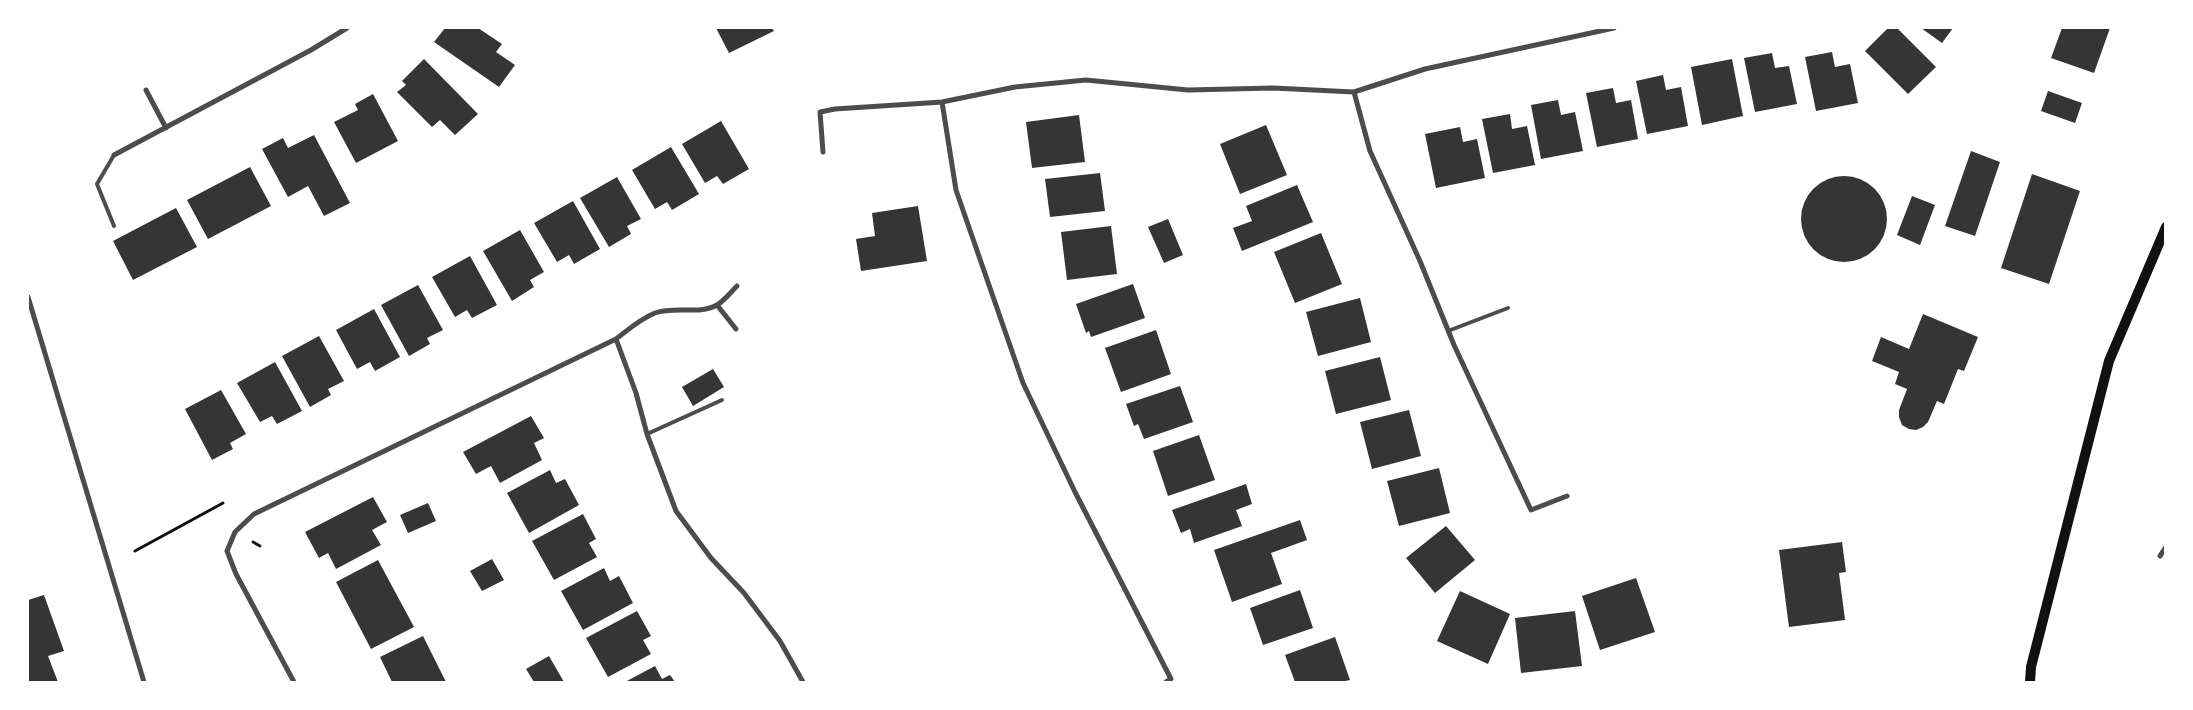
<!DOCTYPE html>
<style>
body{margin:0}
#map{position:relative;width:2193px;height:710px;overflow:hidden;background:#fff;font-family:"Varela Round",sans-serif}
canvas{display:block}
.frame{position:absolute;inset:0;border:29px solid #fff;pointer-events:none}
</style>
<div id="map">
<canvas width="2193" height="710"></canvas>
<div class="frame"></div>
</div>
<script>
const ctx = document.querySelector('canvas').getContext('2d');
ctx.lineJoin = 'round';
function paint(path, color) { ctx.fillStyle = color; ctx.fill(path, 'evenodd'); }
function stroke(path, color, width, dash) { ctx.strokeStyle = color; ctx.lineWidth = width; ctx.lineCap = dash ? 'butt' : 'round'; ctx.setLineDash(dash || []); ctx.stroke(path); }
paint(new Path2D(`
 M 445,28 L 478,28 L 502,44 L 496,52 L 515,65 L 499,87 L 434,42 Z
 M 716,28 L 772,28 L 774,31 L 729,53 Z
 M 1888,28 L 1897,28 L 1936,67 L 1908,94 L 1865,51 Z
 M 1921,28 L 1953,28 L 1942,43 Z
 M 2062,28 L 2110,28 L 2094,73 L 2051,58 Z
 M 1832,52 L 1835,67 L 1850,64 L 1858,103 L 1816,111 L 1805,57 Z
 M 1772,53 L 1775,68 L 1789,66 L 1797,104 L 1755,112 L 1744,58 Z
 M 424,59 L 478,114 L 455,135 L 440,120 L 432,127 L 397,92 L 406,85 L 402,81 Z
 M 1732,59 L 1743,116 L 1702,125 L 1691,67 Z
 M 1663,75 L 1666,90 L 1681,87 L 1688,126 L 1647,134 L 1636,81 Z
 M 1613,88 L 1616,103 L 1631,100 L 1638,139 L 1597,147 L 1586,93 Z
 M 2048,91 L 2082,103 L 2075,123 L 2041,111 Z
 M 373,94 L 398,141 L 356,163 L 334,122 L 358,110 L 355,104 Z
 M 1558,100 L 1561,115 L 1575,112 L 1583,151 L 1541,159 L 1531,105 Z
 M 1510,114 L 1512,129 L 1527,126 L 1535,165 L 1493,173 L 1482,119 Z
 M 1079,115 L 1085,162 L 1032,168 L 1026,122 Z
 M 721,121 L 749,169 L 723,184 L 717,176 L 705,183 L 682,144 Z
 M 1266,125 L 1287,175 L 1240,194 L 1220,144 Z
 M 1460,127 L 1463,142 L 1477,139 L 1485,178 L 1436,188 L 1425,134 Z
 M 314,135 L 350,203 L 324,216 L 308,186 L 288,197 L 262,149 L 283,138 L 288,148 Z
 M 671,147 L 699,194 L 672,210 L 667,202 L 655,209 L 632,170 Z
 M 1971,151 L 2000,162 L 1975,236 L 1945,226 Z
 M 250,167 L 271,206 L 208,239 L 187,200 Z
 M 1100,173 L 1105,211 L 1050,217 L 1045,179 Z
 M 2032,174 L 2080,191 L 2049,284 L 2001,268 Z
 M1801 219a43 43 0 1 1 86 0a43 43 0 1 1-86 0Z
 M 617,177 L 641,219 L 627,226 L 631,234 L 609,247 L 580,198 Z
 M 1297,185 L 1313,222 L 1242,251 L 1233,228 L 1252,221 L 1246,206 Z
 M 1912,196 L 1935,205 L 1920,245 L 1897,235 Z
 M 573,201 L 600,249 L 574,264 L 569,255 L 557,262 L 534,223 Z
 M 918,206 L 927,261 L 861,271 L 856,239 L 875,236 L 872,213 Z
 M 176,208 L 197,247 L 133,280 L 113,241 Z
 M 1168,219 L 1183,255 L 1164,263 L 1148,227 Z
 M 1111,226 L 1117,274 L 1067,280 L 1061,232 Z
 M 520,230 L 544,272 L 530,280 L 534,287 L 512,301 L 483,251 Z
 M 1321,233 L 1342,284 L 1295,303 L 1274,252 Z
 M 470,256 L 497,305 L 472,318 L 467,310 L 455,317 L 432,277 Z
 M 1133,284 L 1145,318 L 1091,337 L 1089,331 L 1086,333 L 1076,304 Z
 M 418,285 L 443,330 L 427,338 L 430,344 L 409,356 L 381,305 Z
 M 1360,298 L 1371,342 L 1318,356 L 1306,312 Z
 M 374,309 L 400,357 L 375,371 L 370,362 L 357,369 L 336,330 Z
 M 1923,314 L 1978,337 L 1964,371 L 1958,369 L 1944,404 L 1937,401 L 1928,422 L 1923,427 L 1916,430 L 1909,429 L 1902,425 L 1899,417 L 1899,410 L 1907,389 L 1895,384 L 1899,372 L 1872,361 L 1881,337 L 1909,349 Z
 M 1156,330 L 1171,374 L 1121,392 L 1105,348 Z
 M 319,336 L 344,381 L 328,389 L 331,395 L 310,407 L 282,356 Z
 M 1380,357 L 1391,400 L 1336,414 L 1325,371 Z
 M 275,362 L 302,411 L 277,424 L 272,416 L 260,422 L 237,383 Z
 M 713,369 L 724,387 L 693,406 L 682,387 Z
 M 1180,386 L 1193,422 L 1144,439 L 1138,424 L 1134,426 L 1126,404 Z
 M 221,390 L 246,434 L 230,443 L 233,449 L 212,460 L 185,409 Z
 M 1409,410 L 1421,456 L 1372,469 L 1360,422 Z
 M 531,416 L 544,438 L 534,443 L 542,460 L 500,483 L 491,466 L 476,474 L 463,452 Z
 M 1199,435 L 1215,480 L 1168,496 L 1153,451 Z
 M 1439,468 L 1450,513 L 1399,526 L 1387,481 Z
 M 550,470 L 556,483 L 565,479 L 579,505 L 529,533 L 507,493 Z
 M 1246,484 L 1252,504 L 1236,510 L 1242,526 L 1194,543 L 1190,529 L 1181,533 L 1172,510 Z
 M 373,497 L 387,522 L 372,530 L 381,545 L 336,569 L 328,553 L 319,558 L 305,532 Z
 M 428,503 L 436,521 L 408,533 L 400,515 Z
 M 583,514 L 596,539 L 589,543 L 597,557 L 554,580 L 532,541 Z
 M 1300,520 L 1307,540 L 1271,553 L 1282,584 L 1232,602 L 1214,550 Z
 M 1446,526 L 1475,560 L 1435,593 L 1406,558 Z
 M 1842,542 L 1846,572 L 1839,573 L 1845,620 L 1789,627 L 1779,550 Z
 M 492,559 L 504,580 L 482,591 L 470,571 Z
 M 378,560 L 414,627 L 371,649 L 336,582 Z
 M 604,568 L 610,581 L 619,576 L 633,603 L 583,630 L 561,591 Z
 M 1636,578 L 1655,632 L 1600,650 L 1582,596 Z
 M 1300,590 L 1313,628 L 1263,645 L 1250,608 Z
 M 1460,591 L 1510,614 L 1488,664 L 1437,641 Z
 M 44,595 L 64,651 L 48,656 L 58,682 L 28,682 L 28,600 Z
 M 637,611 L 651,636 L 643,640 L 651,654 L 608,677 L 586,638 Z
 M 1575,611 L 1582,666 L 1521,673 L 1515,618 Z
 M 423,636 L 446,682 L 392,682 L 380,657 Z
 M 1335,637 L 1350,680 L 1341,682 L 1295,682 L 1285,655 Z
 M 549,656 L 564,682 L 534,682 L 526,669 Z
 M 655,666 L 662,679 L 670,675 L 675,682 L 625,682 Z`), '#353535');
stroke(new Path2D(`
 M 253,542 L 260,546
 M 135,551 L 223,503`), '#111', 3);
stroke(new Path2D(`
 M 114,226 L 97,184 L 114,155
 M 1448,331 L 1508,308
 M 647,434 L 722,400`), '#4c4c4c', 4);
stroke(new Path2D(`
 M 146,90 L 166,128
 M 1354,92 L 1370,151 L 1420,261 L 1454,345 L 1531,510 L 1567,496
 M 942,102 L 956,190 L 1023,383 L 1075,492 L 1171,679 L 1166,682
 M 823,152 L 820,112 L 835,109 L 942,102 L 1015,87 L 1086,80 L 1188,90 L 1273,88 L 1354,92 L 1425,69 L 1614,28
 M 114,155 L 311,50 L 347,28
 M 28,297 L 144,682
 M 717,305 L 736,329
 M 616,339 L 636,393 L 647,434 L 676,511 L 711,558 L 744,593 L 780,641 L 803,682
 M 2160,556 L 2166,547
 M 294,682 L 236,574 L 227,551 L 235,532 L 254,514 L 616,339 C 629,329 640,319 655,313 C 675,306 699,315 717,305 C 724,301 731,292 737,286`), '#4c4c4c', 5);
stroke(new Path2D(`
 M 2030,682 L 2031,667 L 2109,361 L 2166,227`), '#111', 10);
</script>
